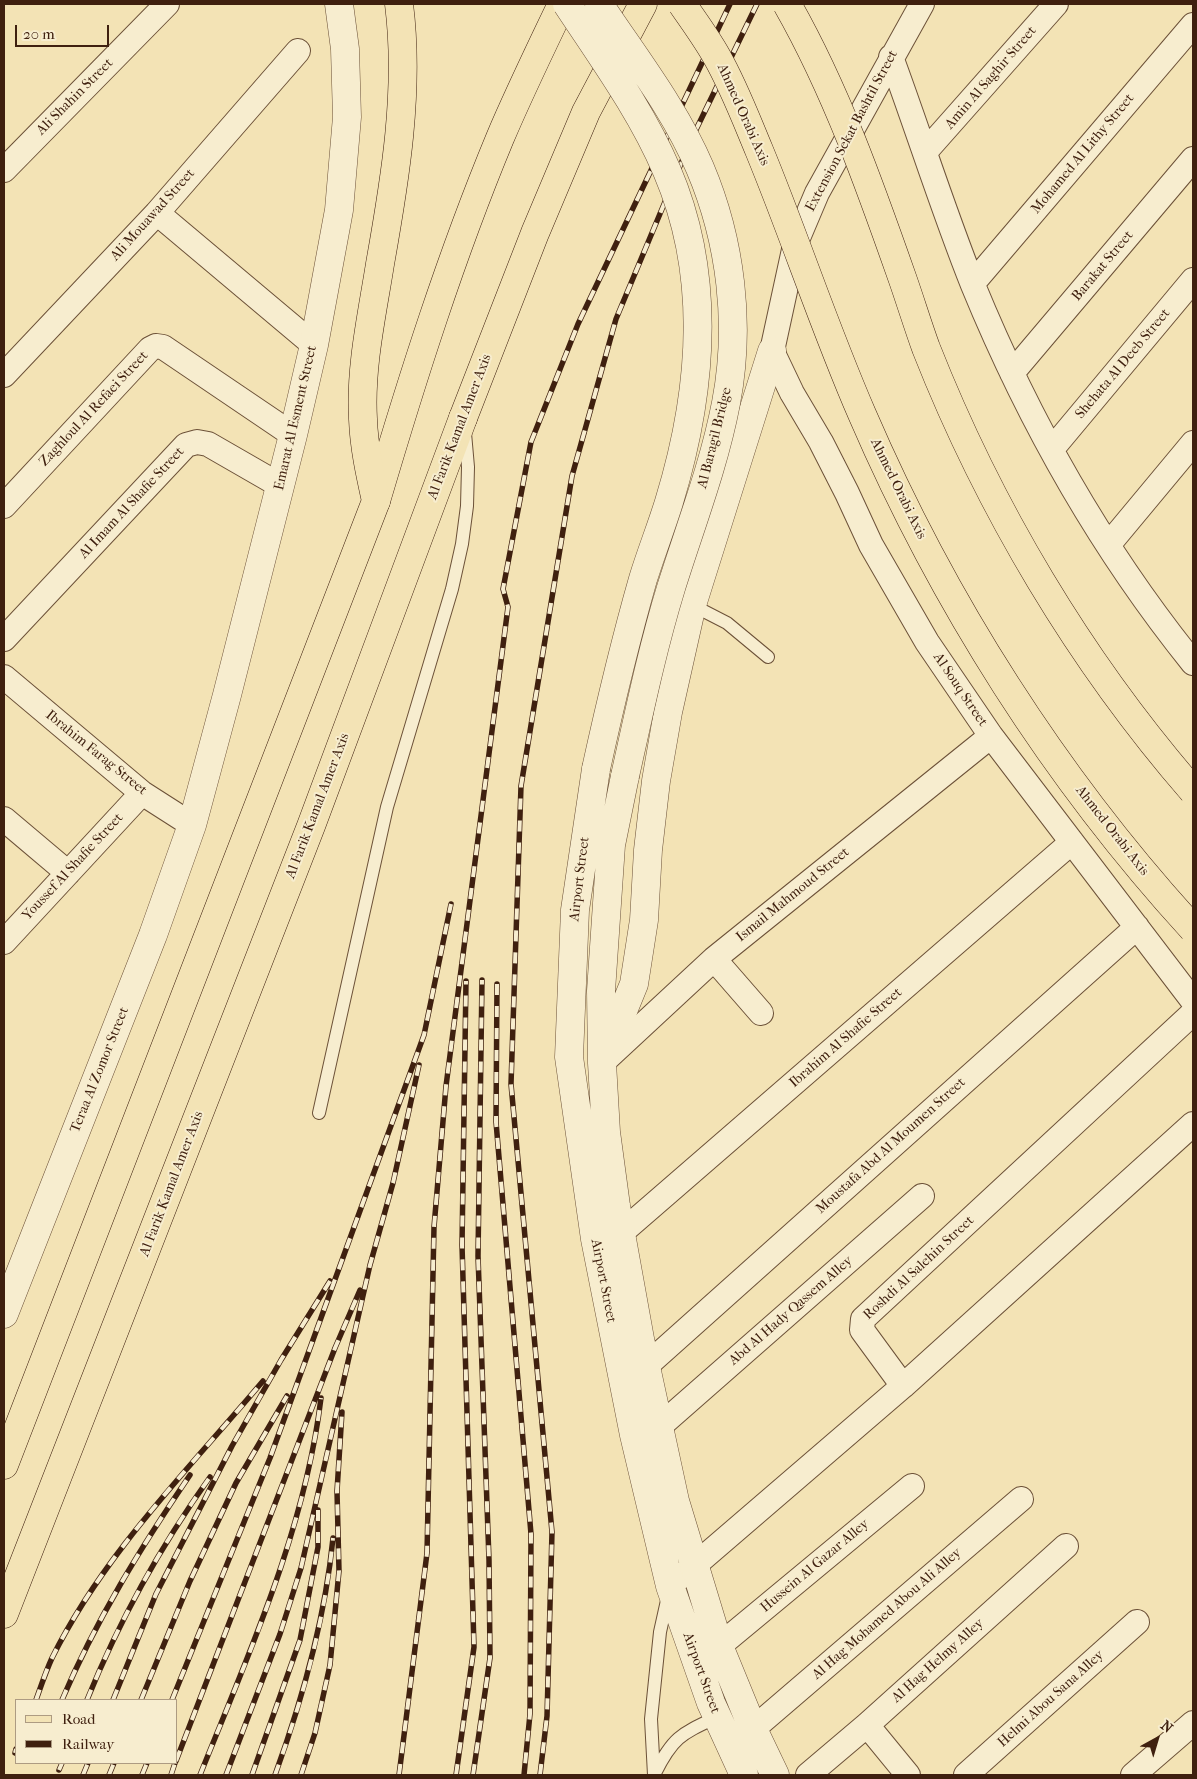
<!DOCTYPE html>
<style>
body{margin:0}
#map{position:relative;width:1197px;height:1779px;overflow:hidden;background:#f3e3b5;font-family:"IM FELL French Canon",serif}
canvas{display:block}
.frame{position:absolute;inset:0;border:5px solid #3f200f;pointer-events:none}
.legend{position:absolute;left:15px;top:1699px;width:162px;height:65px;box-sizing:border-box;background:#f7edcf;border:1px solid #ad9b82;margin:0;padding:6px 9px;list-style:none;font-size:15px;color:#3f200f}
.legend li{display:flex;align-items:center;gap:10px;height:25px}
.legend b{width:25px;border:1px solid #ad9b82}
.north{position:absolute;left:1132px;top:1714px;width:50px;height:50px;-webkit-text-stroke:4px #f7edcf;paint-order:stroke;rotate:39deg;font-size:14px;font-weight:700;line-height:20px;text-align:center;color:#3f200f}
.north::after{content:'';display:block;margin:auto;width:18px;height:22px;background:#3f200f;clip-path:polygon(50% 0,100% 100%,50% 72%,0 100%)}
.scale{position:absolute;left:15px;top:25px;width:94px;height:22px;box-sizing:border-box;border:2px solid #3f200f;border-top:0;padding-left:6px;font-size:15px;line-height:18px;white-space:nowrap;color:#3f200f;-webkit-text-stroke:4px #f7edcf;paint-order:stroke}
</style>
<div id="map">
<canvas width="1197" height="1779"></canvas>
<div class="frame"></div>
<ul class="legend">
<li><b style="height:6px;background:#f3e3b5"></b>Road</li>
<li><b style="height:6px;background:#3f200f"></b>Railway</li>
</ul>
<div class="north">N</div>
<div class="scale">20 m</div>
</div>
<script>
const ctx = document.querySelector('canvas').getContext('2d');
ctx.lineJoin = 'round';
function stroke(path, color, width, dash) { ctx.strokeStyle = color; ctx.lineWidth = width; ctx.lineCap = dash ? 'butt' : 'round'; ctx.setLineDash(dash || []); ctx.stroke(path); }
function drawText(font, color, halo, rows, align = 'center') {
  ctx.font = font + ' "IM FELL French Canon",serif'; ctx.lineWidth = 4; ctx.setLineDash([]); ctx.textBaseline = 'middle'; ctx.strokeStyle = halo; ctx.fillStyle = color; for (const [text, x, y, turn = 0] of rows) {
    ctx.save(); ctx.translate(x, y); ctx.rotate((+turn || 0) * Math.PI / 180); ctx.textAlign = isNaN(turn) ? turn : align; if (halo) ctx.strokeText(text, 0, 0); ctx.fillText(text, 0, 0); ctx.restore();
  }
}
const service = new Path2D(`
 M 692,605 L 727,623 L 768,657
 M 319,1113 L 387,807 L 452,589 L 462,544 L 467,506 L 468,467 L 465,433
 M 655,1773 C 673,1737 681,1734 717,1717
 M 654,1775 L 651,1719 L 660,1632 L 668,1596`);
const minor = new Path2D(`
 M 922,4 L 817,193 L 795,245 L 772,351 L 792,393 L 821,442 L 847,493 L 871,545 L 927,642 L 991,736 L 1193,1001
 M 891,57 C 919,133 943,210 973,285 C 1028,419 1102,550 1193,663
 M 925,152 L 1056,4
 M 4,170 L 167,4
 M 157,213 L 314,345
 M 973,283 L 1193,25
 M 1012,373 L 1193,159
 M 4,375 L 157,213 L 298,51
 M 1052,449 L 1193,280
 M 4,506 L 150,349 L 156,346 L 163,347 L 293,435
 M 1109,544 L 1193,443
 M 4,639 L 186,445 L 197,442 L 208,444 L 281,486
 M 4,677 L 142,793 L 192,825
 M 4,819 L 68,873
 M 4,942 L 142,793
 M 714,959 L 761,1013
 M 603,1062 L 714,959 L 991,736
 M 621,1233 L 1072,842
 M 646,1366 L 1137,927
 M 903,1386 L 1193,1124
 M 660,1426 L 922,1196
 M 681,1577 L 903,1386 L 862,1330 L 863,1319 L 1193,1013
 M 719,1646 L 912,1486
 M 867,1725 L 908,1775
 M 753,1729 L 1021,1499
 M 808,1775 L 867,1725 L 1066,1546
 M 966,1775 L 1137,1622
 M 1133,1775 L 1193,1723`);
const tertiary = new Path2D(`
 M 596,769 L 575,910 L 569,1057 L 595,1239 L 634,1435 L 670,1586 L 711,1703 L 744,1775
 M 625,776 L 611,845 L 601,991 L 602,1063 L 606,1132 L 616,1206 L 640,1339 L 675,1501 L 719,1646 L 753,1729 L 775,1775
 M 605,1055 L 634,984 L 644,920 L 648,850 L 656,781 L 668,712 L 692,605 L 772,351
 M 4,1314 L 153,935 L 192,825 L 227,695 L 293,435 L 314,345 L 339,210 L 347,117 L 345,49 L 339,4`);
const primary = new Path2D(`
 M 463,418 L 535,233 L 586,112 L 643,4
 M 376,501 C 412,379 451,256 500,138 C 519,93 541,48 562,4`);
const motorway = new Path2D(`
 M 4,1465 L 376,501 C 370,474 364,447 363,419 C 360,367 372,315 380,264 C 395,180 410,90 399,4
 M 4,1614 L 311,826 L 463,418`);
stroke(service, '#6c5138', 14);
stroke(minor, '#6c5138', 26);
stroke(tertiary, '#6c5138', 29);
stroke(primary, '#3f200f', 29);
stroke(motorway, '#3f200f', 29);
stroke(service, '#f7edcf', 12);
stroke(minor, '#f7edcf', 24);
stroke(tertiary, '#f7edcf', 28);
stroke(primary, '#f3e3b5', 28);
stroke(motorway, '#f3e3b5', 28);
const rail = new Path2D(`
 M 497,984 L 496,1122 L 531,1534 L 530,1714 L 524,1775
 M 36,1700 C 41,1686 46,1671 52,1658 C 104,1553 189,1469 263,1381
 M 62,1700 C 96,1620 141,1547 190,1475
 M 87,1700 C 119,1621 160,1547 210,1477
 M 113,1700 L 156,1594 L 232,1446 L 281,1360 L 330,1281
 M 141,1700 L 190,1581 L 236,1483 L 287,1396
 M 172,1700 L 270,1458 L 424,1035 L 451,904
 M 15,1753 L 16,1749
 M 176,1761 L 335,1348 L 360,1290
 M 59,1770 L 62,1763
 M 83,1775 L 88,1763
 M 109,1775 L 114,1763
 M 142,1775 L 147,1763
 M 171,1775 L 175,1763
 M 200,1775 C 249,1653 305,1530 321,1398
 M 226,1775 L 280,1634 L 301,1568 L 370,1265 L 393,1183 L 419,1065
 M 252,1775 L 300,1640 L 318,1547 L 318,1510
 M 275,1775 C 303,1698 325,1620 333,1538
 M 301,1775 L 315,1733 L 330,1665 L 339,1571 L 337,1491 L 342,1412
 M 399,1775 L 427,1553 L 434,1227 L 446,1086 L 508,607 L 503,589 L 531,442 L 578,324 L 730,4
 M 456,1775 L 474,1647 L 462,1245 L 466,981
 M 473,1775 L 490,1658 L 489,1560 L 478,1256 L 482,980
 M 540,1775 L 547,1716 L 552,1532 L 511,1084 L 521,786 L 572,476 L 616,319 L 690,142 L 757,4`);
stroke(rail, '#3f200f', 5.5);
stroke(rail, '#f7edcf', 4, [11]);
const tertiaryBridge = new Path2D(`
 M 567,4 C 602,57 642,112 667,171 C 713,278 702,394 669,502 C 661,528 651,553 643,579 C 625,642 610,705 596,769
 M 599,4 C 634,57 675,109 700,168 C 731,241 741,325 726,403 C 714,466 690,527 671,588 C 652,650 639,713 625,776`);
const motorwayBridge = new Path2D(`
 M 682,4 C 694,21 707,39 717,57 C 734,87 746,119 759,150 C 795,237 824,327 862,414 C 943,602 1055,778 1193,929
 M 787,4 C 836,90 870,186 903,280 C 911,303 918,326 926,348 C 989,508 1080,661 1193,791`);
stroke(tertiaryBridge, '#6c5138', 29, []);
stroke(motorwayBridge, '#3f200f', 29, []);
stroke(tertiaryBridge, '#f7edcf', 28);
stroke(motorwayBridge, '#f3e3b5', 28);
drawText('14px', '#3f200f', '#f7edcf', [
 ["Amin Al Saghir Street",991,78,-49],
 ["Ali Shahin Street",75,97,-45],
 ["Ahmed Orabi Axis",743,115,66],
 ["Extension Sekat Bashtil Street",852,131,-62],
 ["Mohamed Al Lithy Street",1083,154,-50],
 ["Ali Mouawad Street",153,215,-48],
 ["Barakat Street",1103,266,-50],
 ["Shehata Al Deeb Street",1123,364,-50],
 ["Zaghloul Al Refaei Street",94,409,-47],
 ["Emarat Al Esment Street",296,418,-77],
 ["Al Farik Kamal Amer Axis",460,427,-69],
 ["Al Baragil Bridge",715,438,-76],
 ["Ahmed Orabi Axis",898,489,64],
 ["Al Imam Al Shafie Street",132,503,-47],
 ["Al Souq Street",960,690,56],
 ["Ibrahim Farag Street",96,753,39],
 ["Al Farik Kamal Amer Axis",318,806,-69],
 ["Ahmed Orabi Axis",1112,831,52],
 ["Youssef Al Shafie Street",73,867,-47],
 ["Airport Street",580,879,-83],
 ["Ismail Mahmoud Street",793,895,-39],
 ["Ibrahim Al Shafie Street",846,1038,-41],
 ["Teraa Al Zomor Street",100,1070,-68],
 ["Moustafa Abd Al Moumen Street",891,1146,-42],
 ["Al Farik Kamal Amer Axis",172,1184,-69],
 ["Roshdi Al Salehin Street",919,1268,-43],
 ["Airport Street",603,1281,79],
 ["Abd Al Hady Qassem Alley",791,1311,-41],
 ["Hussein Al Gazar Alley",815,1566,-40],
 ["Al Hag Mohamed Abou Ali Alley",887,1614,-41],
 ["Al Hag Helmy Alley",938,1661,-42],
 ["Airport Street",701,1673,70],
 ["Helmi Abou Sana Alley",1051,1699,-42]
]);
</script>
